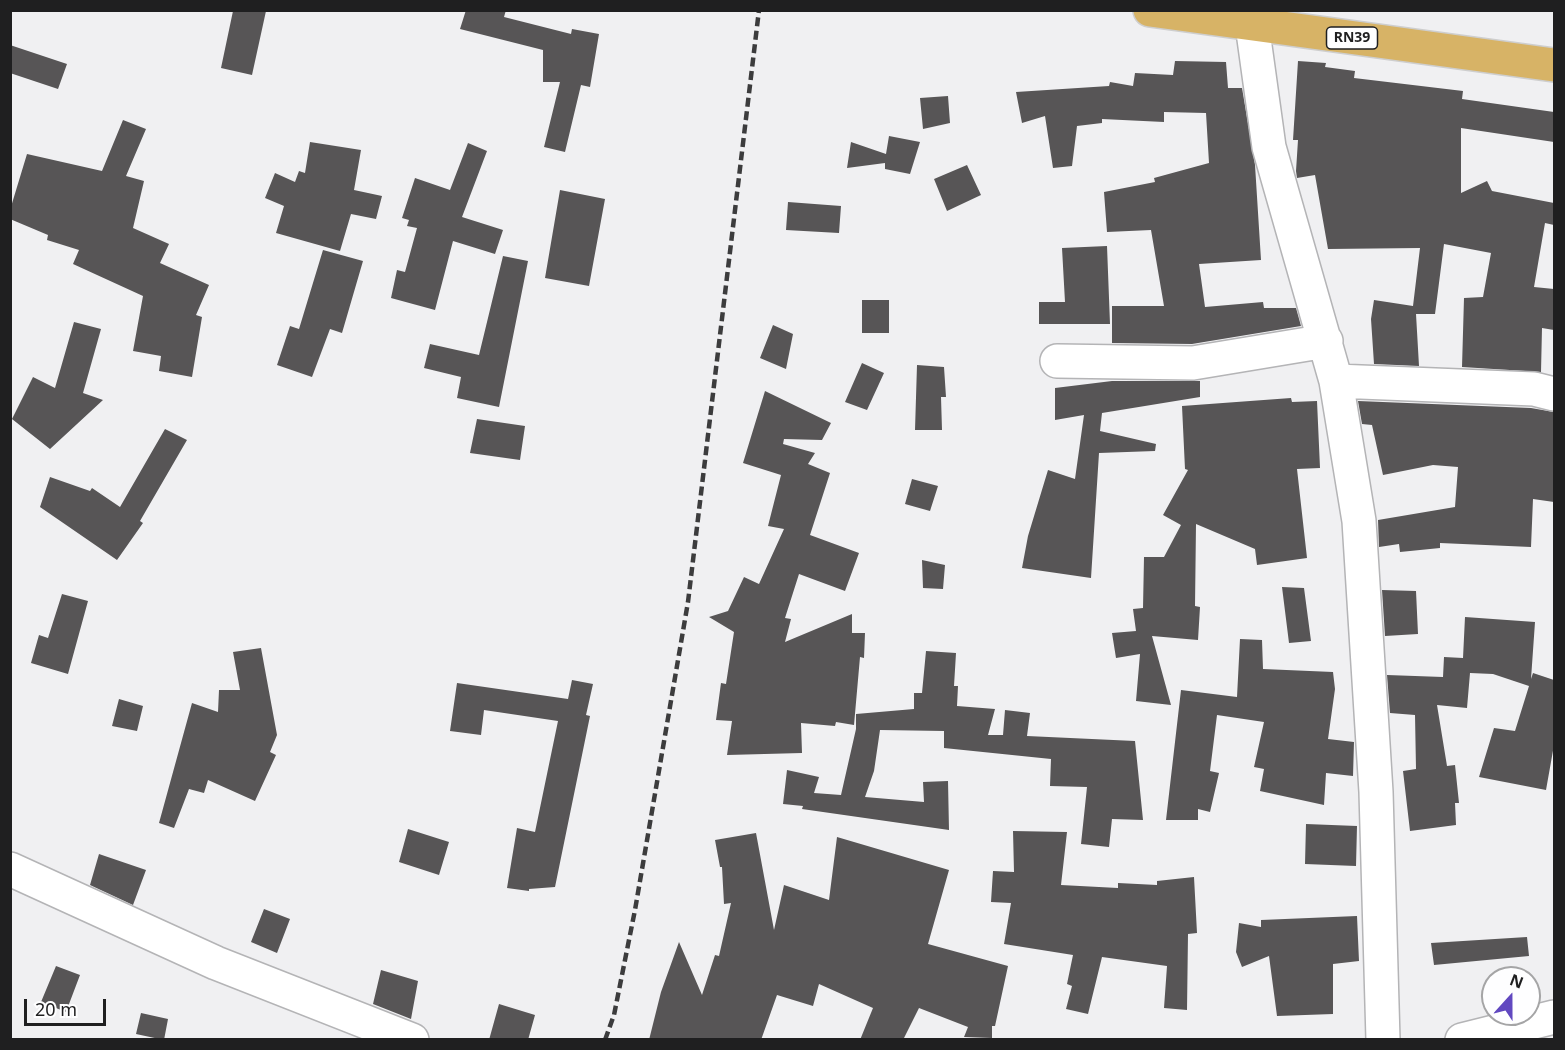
<!DOCTYPE html>
<style>
body{margin:0}
#map{position:relative;width:1565px;height:1050px;overflow:hidden;background:#f0f0f2;font-family:"Noto Sans",sans-serif}
canvas{display:block}
.frame{position:absolute;inset:0;border:12px solid #1f1f20;pointer-events:none}
.north{position:absolute;left:1481px;top:966px;width:60px;height:60px;box-sizing:border-box;background:#fefeff;border:2px solid #a5a5a6;border-radius:50%;rotate:21deg;font-size:16px;font-weight:700;line-height:24px;text-align:center;color:#1f1f20}
.north::after{content:'';display:block;margin:auto;width:21px;height:27px;background:#6148c0;clip-path:polygon(50% 0,100% 100%,50% 72%,0 100%)}
.scale{position:absolute;left:24px;top:999px;width:82px;height:27px;box-sizing:border-box;border:3px solid #1f1f20;border-top:0;padding-left:8px;font-size:18px;line-height:21px;white-space:nowrap;color:#1f1f20;-webkit-text-stroke:4px #fefeff;paint-order:stroke}
</style>
<div id="map">
<canvas width="1565" height="1050"></canvas>
<div class="frame"></div>
<div class="north">N</div>
<div class="scale">20 m</div>
</div>
<script>
const ctx = document.querySelector('canvas').getContext('2d');
ctx.lineJoin = 'round';
function paint(path, color) { ctx.fillStyle = color; ctx.fill(path, 'evenodd'); }
function stroke(path, color, width, dash) { ctx.strokeStyle = color; ctx.lineWidth = width; ctx.lineCap = dash ? 'butt' : 'round'; ctx.setLineDash(dash || []); ctx.stroke(path); }
function drawText(font, color, halo, rows, align = 'center') {
  ctx.font = font + ' "Noto Sans",sans-serif'; ctx.lineWidth = 6; ctx.setLineDash([]); ctx.textBaseline = 'middle'; ctx.strokeStyle = halo; ctx.fillStyle = color; for (const [text, x, y, turn = 0] of rows) {
    ctx.save(); ctx.translate(x, y); ctx.rotate((+turn || 0) * Math.PI / 180); ctx.textAlign = isNaN(turn) ? turn : align; if (halo) ctx.strokeText(text, 0, 0); ctx.fillText(text, 0, 0); ctx.restore();
  }
}
paint(new Path2D(`
 M 466,10 L 506,10 L 504,17 L 571,34 L 572,29 L 599,34 L 590,87 L 581,85 L 565,152 L 544,147 L 560,82 L 543,82 L 543,50 L 460,29 Z
 M 233,11 L 266,11 L 252,75 L 221,68 Z
 M 10,45 L 67,64 L 58,89 L 10,73 Z
 M 1175,61 L 1226,62 L 1228,88 L 1242,88 L 1255,165 L 1261,260 L 1199,264 L 1205,307 L 1263,302 L 1264,308 L 1296,308 L 1301,326 L 1192,344 L 1112,343 L 1112,306 L 1164,306 L 1151,230 L 1107,232 L 1104,192 L 1155,182 L 1154,178 L 1209,163 L 1206,113 L 1164,112 L 1164,122 L 1102,119 L 1102,123 L 1077,126 L 1072,166 L 1053,168 L 1045,116 L 1022,123 L 1016,92 L 1109,86 L 1110,82 L 1133,86 L 1135,73 L 1173,75 Z
 M 1298,61 L 1326,63 L 1325,67 L 1355,71 L 1354,78 L 1463,91 L 1462,99 L 1554,112 L 1554,142 L 1461,128 L 1461,193 L 1487,181 L 1492,191 L 1554,203 L 1554,225 L 1545,223 L 1534,287 L 1554,289 L 1554,330 L 1542,328 L 1541,372 L 1462,367 L 1464,298 L 1483,297 L 1491,253 L 1444,244 L 1435,314 L 1416,314 L 1419,366 L 1374,364 L 1371,319 L 1374,300 L 1413,306 L 1420,248 L 1328,249 L 1315,175 L 1297,178 L 1296,171 L 1298,140 L 1293,140 Z
 M 948,96 L 950,123 L 923,129 L 920,98 Z
 M 123,120 L 146,129 L 126,176 L 144,181 L 133,228 L 169,244 L 160,263 L 209,285 L 196,315 L 202,317 L 192,377 L 159,371 L 161,356 L 133,351 L 143,296 L 73,264 L 79,250 L 47,240 L 48,235 L 10,219 L 10,210 L 27,154 L 102,171 Z
 M 889,136 L 920,142 L 910,174 L 885,169 L 885,163 L 847,168 L 851,142 L 886,154 Z
 M 310,142 L 361,150 L 354,190 L 382,196 L 376,219 L 351,214 L 340,251 L 276,233 L 284,206 L 265,198 L 275,173 L 295,182 L 299,171 L 305,173 Z
 M 468,143 L 487,151 L 462,217 L 503,230 L 495,254 L 453,241 L 435,310 L 391,298 L 397,270 L 405,272 L 417,228 L 407,226 L 409,220 L 402,218 L 415,178 L 450,190 Z
 M 967,165 L 981,195 L 947,211 L 934,179 Z
 M 560,190 L 605,199 L 589,286 L 545,278 Z
 M 788,202 L 841,206 L 839,233 L 786,230 Z
 M 1107,246 L 1110,324 L 1039,324 L 1039,302 L 1065,302 L 1062,248 Z
 M 323,250 L 363,261 L 342,333 L 330,329 L 312,377 L 277,365 L 290,326 L 299,329 Z
 M 503,256 L 528,261 L 499,407 L 457,398 L 461,377 L 424,368 L 430,344 L 479,355 Z
 M 862,300 L 889,300 L 889,333 L 862,333 Z
 M 74,322 L 101,329 L 83,393 L 103,400 L 50,449 L 12,419 L 33,377 L 55,388 Z
 M 773,325 L 793,334 L 786,369 L 760,358 Z
 M 862,363 L 884,373 L 867,410 L 845,402 Z
 M 917,365 L 944,367 L 946,397 L 941,397 L 942,430 L 915,430 Z
 M 1112,381 L 1200,381 L 1200,397 L 1102,413 L 1100,431 L 1156,444 L 1155,451 L 1099,453 L 1091,578 L 1022,568 L 1028,536 L 1048,470 L 1075,479 L 1084,415 L 1055,420 L 1055,388 Z
 M 765,391 L 831,423 L 822,440 L 784,439 L 783,444 L 815,453 L 808,464 L 830,473 L 810,535 L 859,553 L 845,591 L 799,574 L 785,618 L 791,619 L 785,642 L 852,614 L 852,633 L 865,633 L 864,658 L 860,657 L 854,725 L 836,722 L 835,726 L 801,723 L 802,753 L 727,755 L 732,721 L 716,720 L 721,683 L 726,684 L 734,632 L 709,617 L 728,611 L 744,577 L 759,584 L 784,529 L 768,526 L 781,475 L 743,463 Z
 M 1291,398 L 1292,402 L 1317,401 L 1320,468 L 1297,469 L 1307,558 L 1257,565 L 1255,549 L 1196,524 L 1195,606 L 1200,607 L 1198,640 L 1152,636 L 1171,705 L 1136,701 L 1140,654 L 1116,658 L 1112,633 L 1136,631 L 1133,609 L 1143,608 L 1144,557 L 1164,557 L 1181,525 L 1163,515 L 1188,470 L 1185,469 L 1182,406 Z
 M 1358,401 L 1531,408 L 1554,412 L 1554,502 L 1533,499 L 1531,547 L 1440,543 L 1440,548 L 1400,552 L 1399,544 L 1379,547 L 1378,520 L 1455,507 L 1458,467 L 1433,465 L 1383,475 L 1372,425 L 1362,424 Z
 M 477,419 L 525,426 L 520,460 L 470,453 Z
 M 165,429 L 187,440 L 140,521 L 143,523 L 117,560 L 40,507 L 50,477 L 90,491 L 92,488 L 120,507 Z
 M 912,479 L 938,486 L 930,511 L 905,504 Z
 M 922,560 L 945,565 L 943,589 L 923,588 Z
 M 1282,587 L 1304,588 L 1311,641 L 1289,643 Z
 M 1382,590 L 1416,591 L 1418,634 L 1385,636 Z
 M 62,594 L 88,601 L 68,674 L 31,663 L 39,635 L 48,638 Z
 M 1465,617 L 1535,622 L 1531,679 L 1533,673 L 1554,680 L 1554,745 L 1546,790 L 1479,777 L 1494,728 L 1515,731 L 1529,686 L 1493,674 L 1470,673 L 1467,708 L 1437,705 L 1447,766 L 1455,765 L 1459,803 L 1455,803 L 1456,825 L 1410,831 L 1403,771 L 1416,769 L 1415,715 L 1390,713 L 1387,675 L 1443,677 L 1444,657 L 1463,658 Z
 M 1240,639 L 1262,640 L 1263,669 L 1333,672 L 1335,689 L 1328,739 L 1354,742 L 1353,776 L 1326,773 L 1324,805 L 1260,791 L 1264,769 L 1254,767 L 1264,722 L 1217,715 L 1210,771 L 1219,773 L 1210,812 L 1198,809 L 1198,820 L 1166,820 L 1181,690 L 1237,697 Z
 M 261,648 L 277,735 L 270,752 L 276,755 L 255,801 L 208,780 L 204,793 L 189,789 L 174,828 L 159,823 L 192,703 L 218,712 L 219,690 L 240,690 L 233,652 Z
 M 926,651 L 956,653 L 954,686 L 958,686 L 957,706 L 995,709 L 988,735 L 1003,735 L 1005,710 L 1030,713 L 1027,736 L 1135,741 L 1143,820 L 1112,819 L 1109,847 L 1081,844 L 1087,787 L 1050,786 L 1051,759 L 944,748 L 944,731 L 880,730 L 874,771 L 865,797 L 924,802 L 923,782 L 948,781 L 949,830 L 802,809 L 803,806 L 783,804 L 787,770 L 819,777 L 814,793 L 841,795 L 856,729 L 856,714 L 914,709 L 914,693 L 922,693 Z
 M 572,680 L 593,684 L 586,715 L 590,716 L 555,887 L 529,889 L 529,891 L 507,888 L 517,828 L 535,832 L 558,721 L 484,710 L 481,735 L 450,731 L 457,683 L 568,699 Z
 M 119,699 L 143,706 L 137,731 L 112,726 Z
 M 1306,824 L 1357,826 L 1356,866 L 1305,864 Z
 M 408,829 L 449,842 L 439,875 L 399,862 Z
 M 1013,831 L 1067,832 L 1061,885 L 1118,888 L 1118,883 L 1157,885 L 1157,881 L 1194,877 L 1197,933 L 1188,934 L 1187,1010 L 1164,1008 L 1167,966 L 1102,957 L 1088,1014 L 1066,1009 L 1072,986 L 1067,984 L 1073,955 L 1004,944 L 1011,903 L 991,902 L 993,871 L 1014,872 Z
 M 756,833 L 774,930 L 784,885 L 829,900 L 837,837 L 949,870 L 928,944 L 1008,966 L 995,1026 L 992,1026 L 992,1038 L 964,1037 L 968,1027 L 919,1008 L 903,1040 L 860,1040 L 873,1008 L 819,984 L 813,1006 L 777,995 L 761,1040 L 649,1040 L 661,992 L 679,942 L 702,995 L 715,955 L 719,956 L 731,903 L 724,904 L 722,867 L 720,867 L 715,840 Z
 M 99,854 L 146,870 L 133,905 L 90,885 Z
 M 264,909 L 290,919 L 277,953 L 251,942 Z
 M 1357,916 L 1359,961 L 1333,964 L 1333,1014 L 1277,1016 L 1269,956 L 1242,967 L 1236,952 L 1239,923 L 1261,927 L 1261,920 Z
 M 1527,937 L 1529,956 L 1434,965 L 1431,943 Z
 M 56,966 L 80,975 L 66,1012 L 41,1002 Z
 M 381,970 L 418,981 L 411,1019 L 373,1004 Z
 M 499,1004 L 535,1015 L 528,1040 L 489,1040 Z
 M 141,1013 L 168,1019 L 164,1040 L 136,1034 Z`), '#575556');
const minor = new Path2D(`
 M 1250,10 L 1269,147 L 1336,381 L 1359,521 L 1376,792 L 1383,1040
 M 1057,361 L 1193,363 L 1326,341
 M 1336,381 L 1534,389 L 1554,394
 M 10,869 L 216,963 L 412,1040
 M 1462,1040 L 1554,1017`);
const trunk = new Path2D(`
 M 1150,10 L 1554,65`);
stroke(minor, '#b4b4b6', 36);
stroke(trunk, '#cecece', 36);
stroke(minor, '#fff', 33);
stroke(trunk, '#d7b366', 33);
stroke(new Path2D(`
 M 605,1040 L 614,1015 L 635,910 L 688,602 L 759,10`), '#3c3c3d', 4.5, [9, 4.5]);
for (const [x, y, w] of [
 [1352,38,51]
]) { const box = new Path2D(); box.roundRect(x - w / 2, y - 11, w, 22, 4.5); ctx.fillStyle = '#fefeff'; ctx.fill(box); stroke(box, '#1f1f20', 1.5); }
drawText('bold 14px', '#1f1f20', null, [
 ["RN39",1352,38]
]);
</script>
